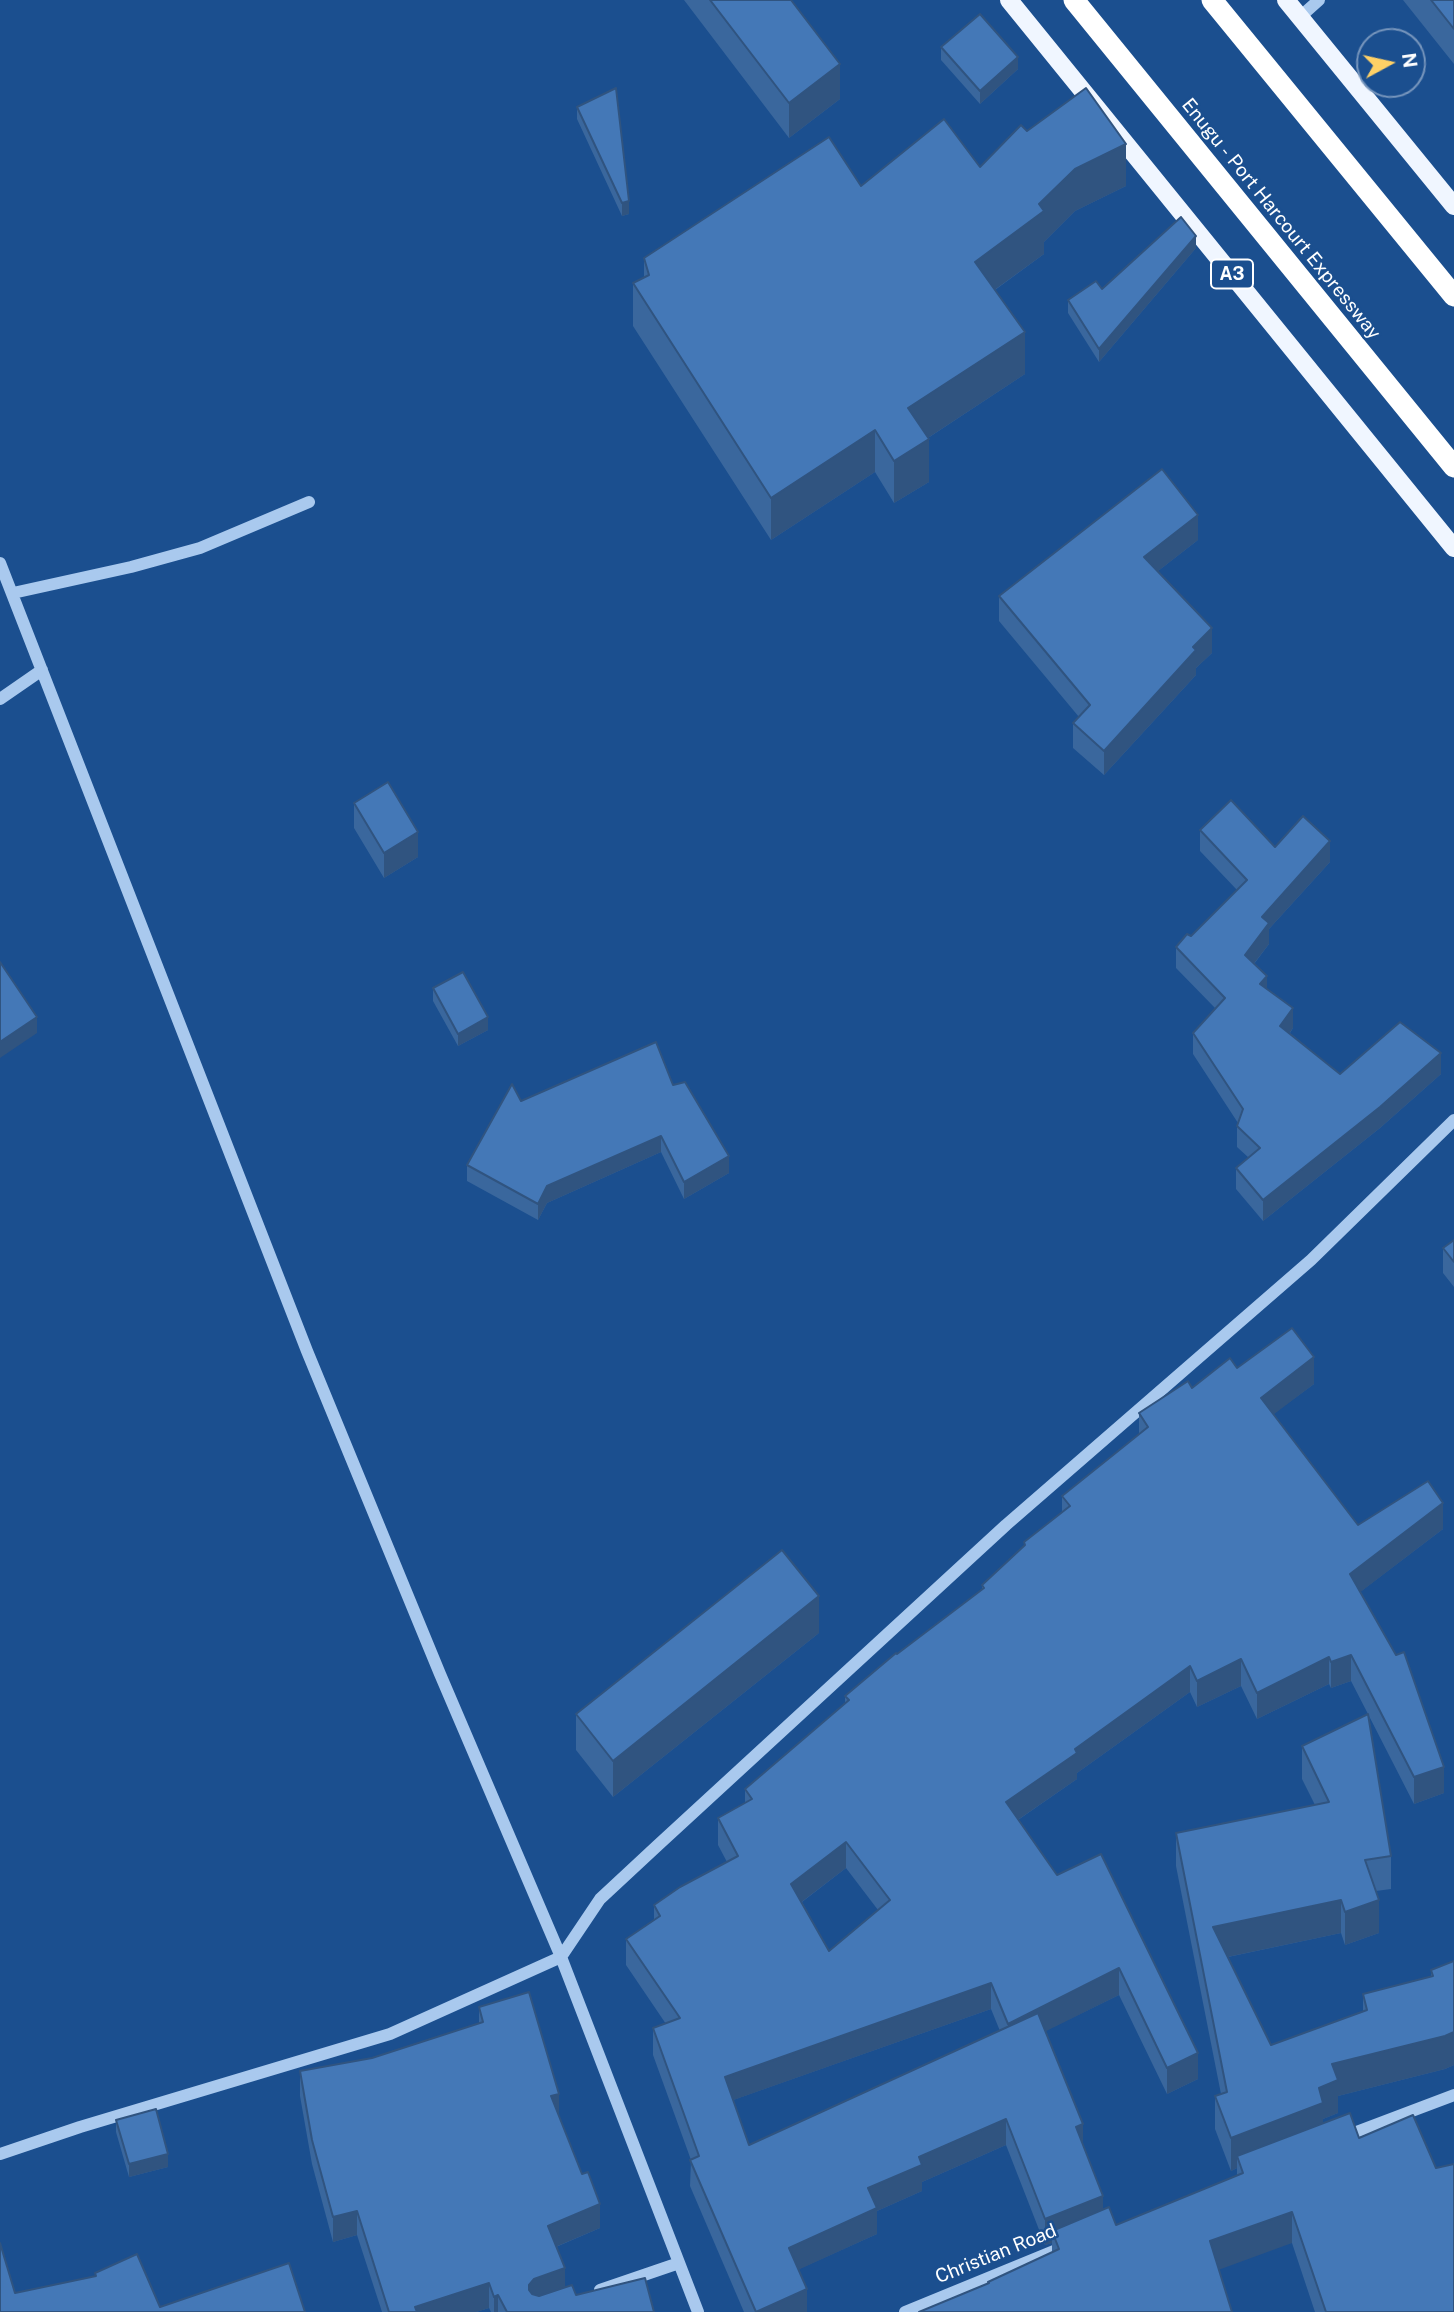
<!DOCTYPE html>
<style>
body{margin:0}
#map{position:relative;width:1454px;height:2312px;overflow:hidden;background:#1b4f8f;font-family:"Public Sans",sans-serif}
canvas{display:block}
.north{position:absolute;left:1356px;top:28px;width:70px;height:70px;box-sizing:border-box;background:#1b4f8f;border:2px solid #7695bc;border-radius:50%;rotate:82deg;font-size:19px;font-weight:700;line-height:28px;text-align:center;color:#fff}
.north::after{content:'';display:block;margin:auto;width:24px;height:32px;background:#ffd166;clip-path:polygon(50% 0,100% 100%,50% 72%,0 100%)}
</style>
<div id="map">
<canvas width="1454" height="2312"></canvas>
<div class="north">N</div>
</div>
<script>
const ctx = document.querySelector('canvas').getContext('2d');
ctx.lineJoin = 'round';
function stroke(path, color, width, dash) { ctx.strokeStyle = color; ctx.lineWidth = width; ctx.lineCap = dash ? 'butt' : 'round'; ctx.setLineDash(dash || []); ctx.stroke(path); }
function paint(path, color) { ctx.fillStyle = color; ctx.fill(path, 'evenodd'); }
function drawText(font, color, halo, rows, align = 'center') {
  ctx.font = font + ' "Public Sans",sans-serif'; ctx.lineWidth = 5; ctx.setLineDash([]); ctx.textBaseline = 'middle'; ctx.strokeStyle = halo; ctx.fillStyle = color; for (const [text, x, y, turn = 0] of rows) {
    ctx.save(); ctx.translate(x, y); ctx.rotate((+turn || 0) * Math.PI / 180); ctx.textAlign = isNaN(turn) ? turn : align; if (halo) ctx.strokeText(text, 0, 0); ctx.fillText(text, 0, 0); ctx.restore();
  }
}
stroke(new Path2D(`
 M 1300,17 L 1319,0
 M 0,563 L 307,1351 L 440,1674 L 561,1957 L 390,2034 L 80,2127 L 0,2154
 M 13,593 L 131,567 L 200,548 L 309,502
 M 0,699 L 42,670
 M 1343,2137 L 1454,2095
 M 600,2290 L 679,2263
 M 698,2312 L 561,1957 L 600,1899 L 657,1846 L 1006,1525 L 1311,1260 L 1454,1120
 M 905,2312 L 1066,2246`), '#a9c9ee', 12);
stroke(new Path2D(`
 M 1009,0 L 1454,548
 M 1286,0 L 1454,206`), '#f0f6ff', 18);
stroke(new Path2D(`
 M 1074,0 L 1454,467
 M 1212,0 L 1454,296`), '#fff', 21);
paint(new Path2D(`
 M 684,0 L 791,0 L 840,99 L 789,138 Z
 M 1403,0 L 1454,0 L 1454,64 Z
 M 941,47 L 1018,69 L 980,104 L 941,60 Z
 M 577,107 L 629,214 L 622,216 L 577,119 Z
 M 1027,131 L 1126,186 L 1075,211 L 1044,242 L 1044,254 L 995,290 L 1025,374 L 928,438 L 929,482 L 894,503 L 875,472 L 771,540 L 633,326 L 633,283 L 644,278 L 644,258 L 861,186 L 980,167 Z
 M 1196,248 L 1099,362 L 1068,313 L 1068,300 L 1102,289 Z
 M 1198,540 L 1158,571 L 1212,653 L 1196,668 L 1196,675 L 1104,775 L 1073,748 L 1073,723 L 1079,717 L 999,621 L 999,596 Z
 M 354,803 L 418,857 L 384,878 L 354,828 Z
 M 1200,830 L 1275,847 L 1330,862 L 1269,929 L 1269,944 L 1254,964 L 1267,989 L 1293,1028 L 1290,1033 L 1340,1074 L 1441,1074 L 1380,1128 L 1263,1221 L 1236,1189 L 1236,1168 L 1249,1158 L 1237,1147 L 1237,1126 L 1238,1123 L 1193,1054 L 1193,1033 L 1215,1008 L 1176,968 L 1176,947 L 1191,936 L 1237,890 L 1200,851 Z
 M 433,988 L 488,1030 L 458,1046 L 433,1001 Z
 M 673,1085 L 729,1173 L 684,1199 L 661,1152 L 547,1203 L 538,1220 L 467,1181 L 467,1165 L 521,1101 Z
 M 1454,1240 L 1454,1287 L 1443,1273 L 1443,1248 Z
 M 1237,1368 L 1314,1384 L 1273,1414 L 1358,1525 L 1443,1529 L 1360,1592 L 1444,1793 L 1414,1804 L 1369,1716 L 1391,1856 L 1391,1889 L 1376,1891 L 1379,1933 L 1345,1945 L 1341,1933 L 1228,1957 L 1271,2045 L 1363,2011 L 1363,1994 L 1431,1976 L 1431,1970 L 1454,1961 L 1454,2065 L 1445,2069 L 1338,2096 L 1338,2113 L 1323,2119 L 1323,2123 L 1359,2138 L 1454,2312 L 1315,2312 L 1292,2243 L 988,2284 L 988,2282 L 1052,2253 L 1052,2243 L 1045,2245 L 1006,2145 L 922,2182 L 922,2191 L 877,2211 L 877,2234 L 799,2269 L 807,2312 L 744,2312 L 690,2186 L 691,2160 L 653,2055 L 653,2028 L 666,2024 L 626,1965 L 626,1939 L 654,1921 L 654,1905 L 727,1862 L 718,1845 L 718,1818 L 745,1803 L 745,1789 L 845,1704 L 845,1696 L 982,1590 L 982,1585 L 1024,1546 L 1024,1542 L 1062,1513 L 1062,1496 L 1139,1434 L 1139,1413 ZM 1351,1681 L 1368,1714 L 1302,1746 L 1302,1779 L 1315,1805 L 1176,1833 L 1176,1866 L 1221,2094 L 1215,2096 L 1215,2129 L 1231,2171 L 1237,2168 L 1237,2176 L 1116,2225 L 1103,2210 L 1045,2031 L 1119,1995 L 1167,2094 L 1198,2079 L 1018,1820 L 1077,1779 L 1077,1773 L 1190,1692 L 1197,1707 L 1241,1686 L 1257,1719 L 1329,1684 L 1331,1688 ZM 846,1868 L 878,1910 L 829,1951 L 802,1902 ZM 991,2009 L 1000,2031 L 749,2145 L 733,2100 Z
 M 819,1633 L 613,1797 L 576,1750 L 576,1714 Z
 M 479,2007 L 559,2116 L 600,2228 L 556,2247 L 565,2287 L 576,2295 L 654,2312 L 491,2312 L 489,2308 L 476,2312 L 382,2312 L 357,2235 L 333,2242 L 312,2164 L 300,2096 L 300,2071 L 372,2058 L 479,2023 Z
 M 116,2120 L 168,2167 L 129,2177 L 116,2132 Z`), '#3a679d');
paint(new Path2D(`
 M 1018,57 L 1018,69 L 980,104 L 980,91 Z
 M 840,64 L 840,99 L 789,138 L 789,103 Z
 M 1126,144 L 1126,186 L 1075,211 L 1044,242 L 1044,254 L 975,304 L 975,262 L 1039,204 L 1075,169 Z
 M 629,201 L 629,214 L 622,216 L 622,203 Z
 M 1196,236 L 1196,248 L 1099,362 L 1099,349 Z
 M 1025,332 L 1025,374 L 908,451 L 908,408 Z
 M 875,430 L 875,472 L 771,540 L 771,498 Z
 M 929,439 L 929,482 L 894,503 L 894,461 Z
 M 1198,515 L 1198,540 L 1144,582 L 1144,557 Z
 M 1212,628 L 1212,653 L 1196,668 L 1196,675 L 1104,775 L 1104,751 L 1193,647 Z
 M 418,832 L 418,857 L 384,878 L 384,853 Z
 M 1330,841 L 1330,862 L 1269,929 L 1269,944 L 1245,975 L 1245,955 L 1262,917 Z
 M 1267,976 L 1267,997 L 1260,984 Z
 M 1293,1008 L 1293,1028 L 1280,1046 L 1280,1026 Z
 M 37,1017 L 37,1033 L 0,1058 L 0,1042 Z
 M 488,1017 L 488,1030 L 458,1046 L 458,1034 Z
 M 1441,1053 L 1441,1074 L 1380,1128 L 1263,1221 L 1263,1200 Z
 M 661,1136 L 661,1152 L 547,1203 L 538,1220 L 538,1204 L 547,1186 Z
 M 729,1156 L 729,1173 L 684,1199 L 684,1182 Z
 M 1314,1357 L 1314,1384 L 1261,1424 L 1261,1398 Z
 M 1443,1503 L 1443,1529 L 1350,1600 L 1350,1574 Z
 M 819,1596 L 819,1633 L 613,1797 L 613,1761 Z
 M 1351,1655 L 1351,1681 L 1331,1688 L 1331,1662 Z
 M 1329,1657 L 1329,1684 L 1257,1719 L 1257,1693 Z
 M 1241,1659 L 1241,1686 L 1197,1707 L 1197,1681 Z
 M 1190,1666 L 1190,1692 L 1077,1773 L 1077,1779 L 1006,1828 L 1006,1802 L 1075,1749 Z
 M 1444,1767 L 1444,1793 L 1414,1804 L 1414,1777 Z
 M 846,1842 L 846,1868 L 791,1910 L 791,1884 Z
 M 1341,1900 L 1341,1933 L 1213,1960 L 1213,1927 Z
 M 1379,1900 L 1379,1933 L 1345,1945 L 1345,1912 Z
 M 1119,1968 L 1119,1995 L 1008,2050 L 1008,2024 Z
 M 991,1983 L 991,2009 L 725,2103 L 725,2077 Z
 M 1454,2032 L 1454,2065 L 1445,2069 L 1338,2096 L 1338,2113 L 1323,2119 L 1323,2135 L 1237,2156 L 1237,2168 L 1231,2171 L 1231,2138 L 1319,2088 L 1332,2064 Z
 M 1198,2053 L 1198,2079 L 1167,2094 L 1167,2068 Z
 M 559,2094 L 559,2119 L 551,2096 Z
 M 1006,2119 L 1006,2145 L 922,2182 L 922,2191 L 877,2211 L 877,2234 L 789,2274 L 789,2248 L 868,2188 L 919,2157 Z
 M 1083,2124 L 1083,2150 L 1076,2127 Z
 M 168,2154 L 168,2167 L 129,2177 L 129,2164 Z
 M 1103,2196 L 1103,2222 L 1052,2231 L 1052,2243 L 1045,2245 L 1045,2219 Z
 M 600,2204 L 600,2228 L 548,2250 L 548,2226 Z
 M 357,2211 L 357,2235 L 333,2242 L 333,2217 Z
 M 1292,2212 L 1292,2243 L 1210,2273 L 1210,2241 Z
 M 565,2268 L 565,2293 L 529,2310 L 529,2285 L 534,2279 Z
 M 489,2283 L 489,2308 L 476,2312 L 415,2312 L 415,2307 Z
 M 807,2289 L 807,2312 L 756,2312 Z
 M 498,2295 L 498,2312 L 494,2312 L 494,2297 Z`), '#305480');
const building = new Path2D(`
 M 710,0 L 791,0 L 840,64 L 789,103 Z
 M 1431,0 L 1454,0 L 1454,29 Z
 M 980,14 L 1018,57 L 980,91 L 941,47 Z
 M 616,88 L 629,201 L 622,203 L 577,107 Z
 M 1086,88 L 1126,144 L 1075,169 L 1039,204 L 1044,211 L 975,262 L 1025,332 L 908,408 L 929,439 L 894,461 L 875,430 L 771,498 L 633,283 L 649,275 L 644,258 L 829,137 L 861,186 L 944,119 L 980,167 L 1021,125 L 1027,131 Z
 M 1181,217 L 1196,236 L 1099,349 L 1068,300 L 1096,281 L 1102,289 Z
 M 1162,469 L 1198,515 L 1144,557 L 1212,628 L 1193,647 L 1196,650 L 1104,751 L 1073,723 L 1090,705 L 999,596 Z
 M 388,782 L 418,832 L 384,853 L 354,803 Z
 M 1231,800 L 1275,847 L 1303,816 L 1330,841 L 1262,917 L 1269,923 L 1245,955 L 1267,976 L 1260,984 L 1293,1008 L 1280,1026 L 1340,1074 L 1400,1022 L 1441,1053 L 1380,1107 L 1263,1200 L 1236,1168 L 1260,1148 L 1237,1126 L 1243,1109 L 1193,1033 L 1225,998 L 1176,947 L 1187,934 L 1191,936 L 1247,880 L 1200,830 Z
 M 0,962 L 37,1017 L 0,1042 Z
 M 463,972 L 488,1017 L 458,1034 L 433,988 Z
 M 656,1042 L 673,1085 L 685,1082 L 729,1156 L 684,1182 L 661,1136 L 547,1186 L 538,1204 L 467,1165 L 512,1084 L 521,1101 Z
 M 1454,1240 L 1454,1262 L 1443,1248 Z
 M 1292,1328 L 1314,1357 L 1261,1398 L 1358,1525 L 1428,1481 L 1443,1503 L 1350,1574 L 1396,1655 L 1404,1652 L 1444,1767 L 1414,1777 L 1351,1655 L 1331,1662 L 1329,1657 L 1257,1693 L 1241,1659 L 1197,1681 L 1190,1666 L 1075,1749 L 1077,1753 L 1006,1802 L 1057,1875 L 1101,1854 L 1198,2053 L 1167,2068 L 1119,1968 L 1008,2024 L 991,1983 L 725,2077 L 749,2145 L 1038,2013 L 1083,2124 L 1076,2127 L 1103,2196 L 1045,2219 L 1006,2119 L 919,2157 L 922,2165 L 868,2188 L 877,2208 L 789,2248 L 807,2289 L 756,2312 L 690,2160 L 699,2156 L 653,2028 L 680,2018 L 626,1939 L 660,1916 L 654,1905 L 680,1887 L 738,1856 L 718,1818 L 752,1799 L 745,1789 L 849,1700 L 845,1696 L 896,1653 L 897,1654 L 984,1588 L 982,1585 L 1025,1545 L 1024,1542 L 1070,1506 L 1062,1496 L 1148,1427 L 1139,1413 L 1188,1381 L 1192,1388 L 1230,1358 L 1237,1368 ZM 846,1842 L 890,1900 L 829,1951 L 791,1884 Z
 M 782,1550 L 819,1596 L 613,1761 L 576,1714 Z
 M 1368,1714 L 1391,1856 L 1365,1860 L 1379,1900 L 1345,1912 L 1341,1900 L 1213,1927 L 1271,2045 L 1367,2010 L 1363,1994 L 1433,1976 L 1431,1970 L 1454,1961 L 1454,2032 L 1445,2036 L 1332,2064 L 1338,2080 L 1319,2088 L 1323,2103 L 1231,2138 L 1215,2096 L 1227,2092 L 1176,1833 L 1329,1802 L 1302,1746 Z
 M 529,1992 L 559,2094 L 551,2096 L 582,2174 L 588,2172 L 600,2204 L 548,2226 L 565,2268 L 534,2279 L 529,2285 L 529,2290 L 532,2294 L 539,2296 L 572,2285 L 576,2295 L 645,2278 L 654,2312 L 507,2312 L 498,2295 L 494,2297 L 489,2283 L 415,2307 L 417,2312 L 389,2312 L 357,2211 L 333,2217 L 312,2140 L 300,2071 L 372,2058 L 483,2022 L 479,2007 Z
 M 156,2109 L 168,2154 L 129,2164 L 116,2120 Z
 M 1350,2113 L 1359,2138 L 1413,2115 L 1436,2168 L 1454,2164 L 1454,2312 L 1326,2312 L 1292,2212 L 1210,2241 L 1232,2312 L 919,2312 L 989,2283 L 988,2282 L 1059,2249 L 1052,2231 L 1109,2207 L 1116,2225 L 1243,2173 L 1237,2156 Z
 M 0,2243 L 15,2293 L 96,2276 L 95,2273 L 137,2254 L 160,2307 L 289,2263 L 305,2312 L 0,2312 Z`);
paint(building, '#4478b7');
stroke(building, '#305480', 2);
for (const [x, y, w] of [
 [1232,274,42]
]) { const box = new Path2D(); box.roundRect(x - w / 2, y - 14.5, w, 29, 5); ctx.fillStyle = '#1b4f8f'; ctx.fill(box); stroke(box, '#fff', 2); }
drawText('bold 18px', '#fff', null, [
 ["A3",1232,274]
]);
drawText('19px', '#fff', '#1b4f8f', [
 ["Enugu - Port Harcourt Expressway",1281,219,51],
 ["Christian Road",996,2254,-22]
]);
</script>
